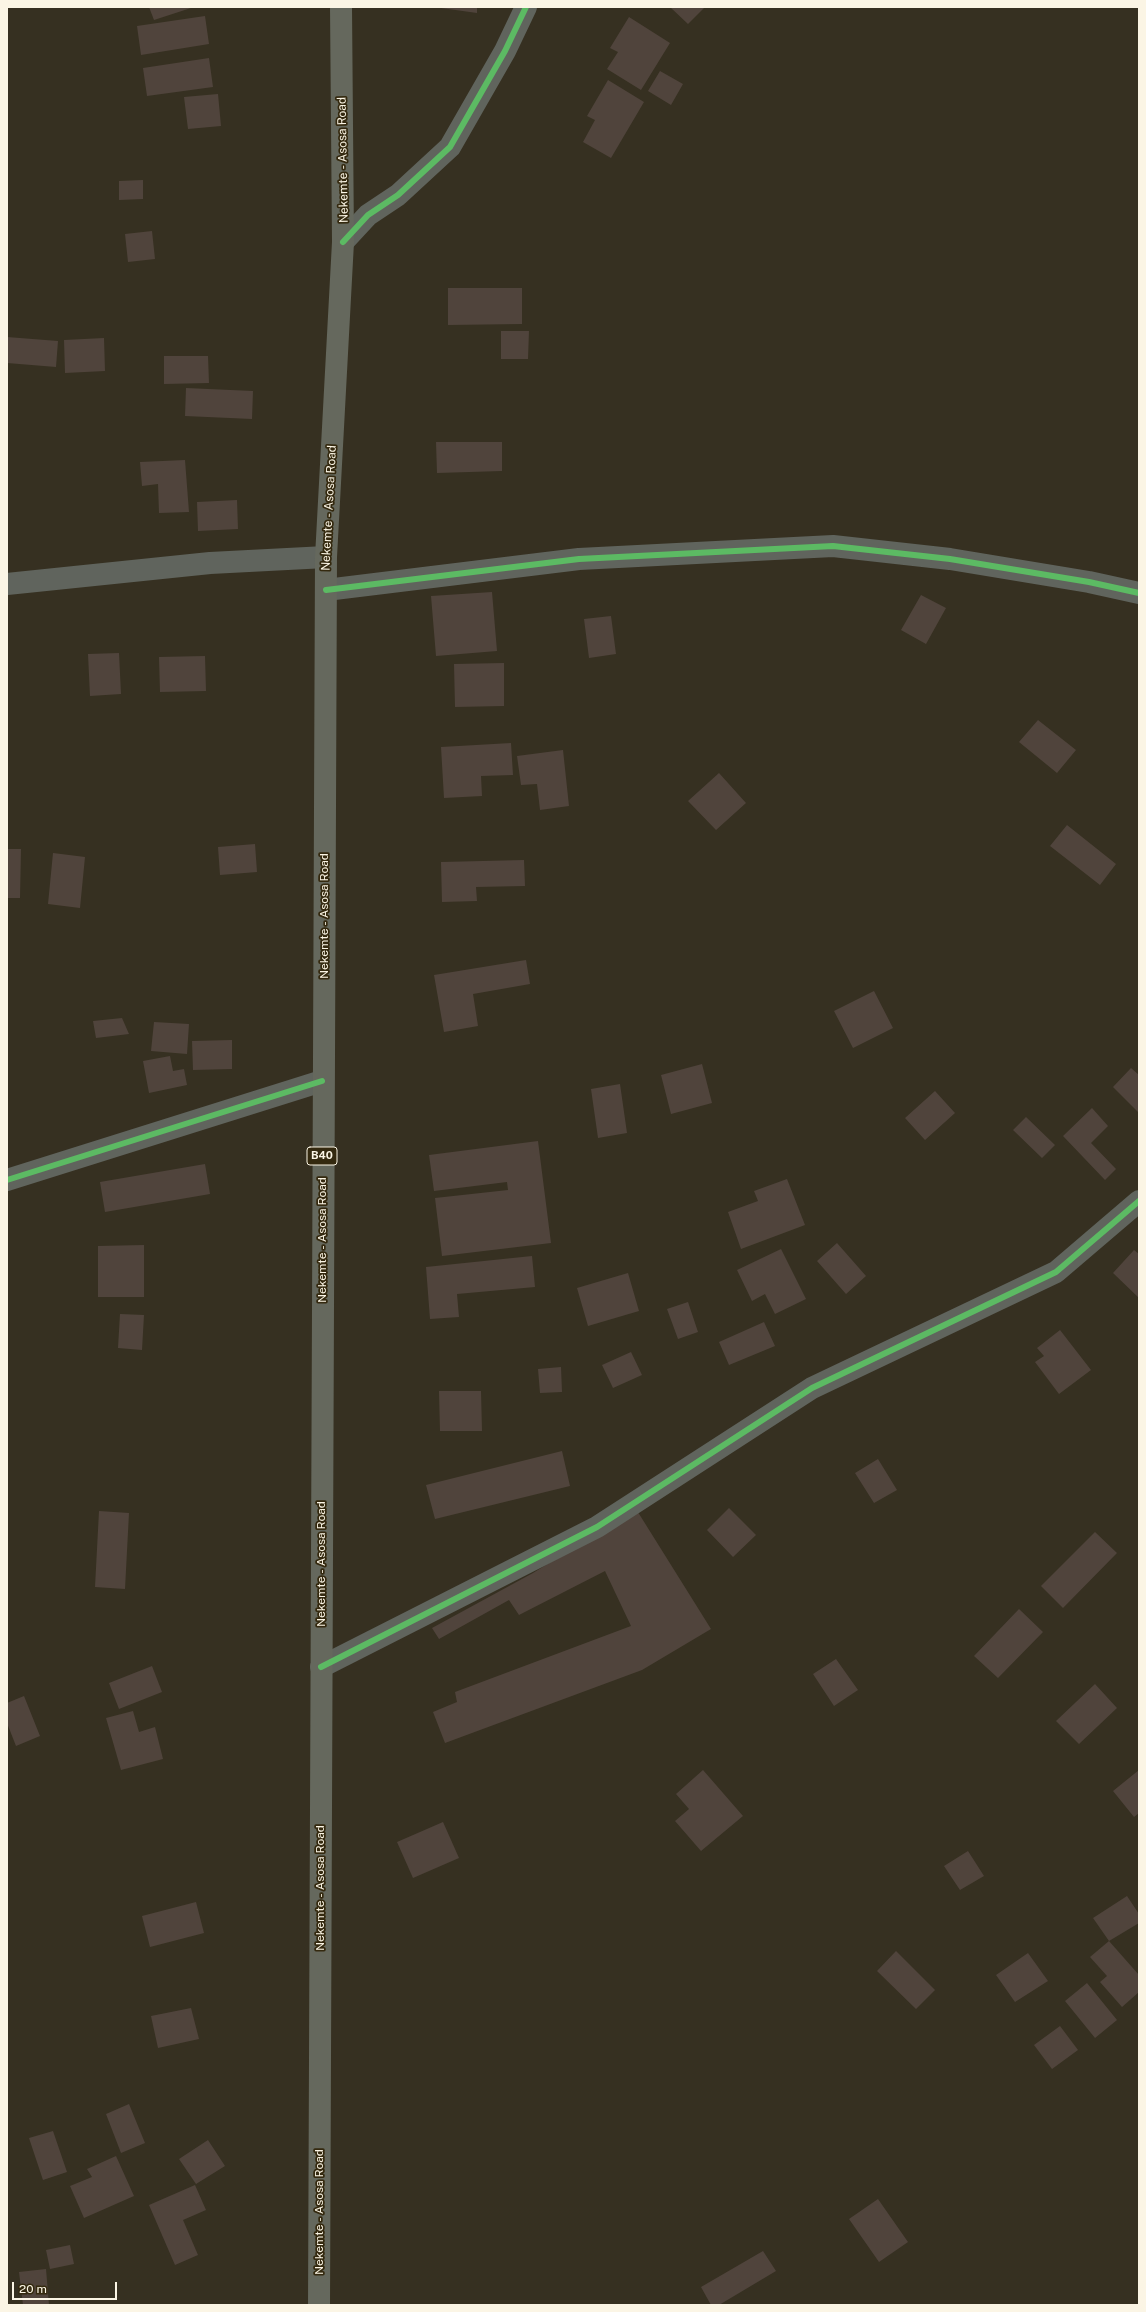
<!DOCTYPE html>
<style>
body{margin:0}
#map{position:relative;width:1146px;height:2312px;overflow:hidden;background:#363021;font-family:"Public Sans",sans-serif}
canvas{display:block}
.frame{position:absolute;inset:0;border:8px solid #fbf5e5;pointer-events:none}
.scale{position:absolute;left:12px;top:2282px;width:105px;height:18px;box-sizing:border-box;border:2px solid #fbf5e5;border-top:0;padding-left:5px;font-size:12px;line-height:14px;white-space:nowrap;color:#fbf5e5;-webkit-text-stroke:3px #34290f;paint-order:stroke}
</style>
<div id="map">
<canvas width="1146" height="2312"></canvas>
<div class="frame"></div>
<div class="scale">20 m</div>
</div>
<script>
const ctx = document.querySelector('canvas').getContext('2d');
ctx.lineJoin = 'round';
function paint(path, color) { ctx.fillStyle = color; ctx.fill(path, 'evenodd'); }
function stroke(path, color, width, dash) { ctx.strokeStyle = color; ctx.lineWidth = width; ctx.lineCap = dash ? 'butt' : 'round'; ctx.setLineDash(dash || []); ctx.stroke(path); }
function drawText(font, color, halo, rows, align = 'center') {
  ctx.font = font + ' "Public Sans",sans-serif'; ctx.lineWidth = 3.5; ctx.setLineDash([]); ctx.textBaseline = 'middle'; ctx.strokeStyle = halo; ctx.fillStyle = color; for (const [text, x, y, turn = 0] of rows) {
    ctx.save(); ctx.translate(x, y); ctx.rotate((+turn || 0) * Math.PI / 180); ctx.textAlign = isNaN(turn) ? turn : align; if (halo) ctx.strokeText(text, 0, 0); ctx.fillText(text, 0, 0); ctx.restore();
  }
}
paint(new Path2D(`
 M 149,7 L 194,7 L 154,20 Z
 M 434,7 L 477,7 L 477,13 Z
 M 670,7 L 705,7 L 688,24 Z
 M 205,16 L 209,44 L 141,55 L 137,26 Z
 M 629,17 L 670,43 L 641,90 L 607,69 L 618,52 L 610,48 Z
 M 209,58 L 213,87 L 147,96 L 143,68 Z
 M 660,71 L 683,84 L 671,105 L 648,91 Z
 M 608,80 L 644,102 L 611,158 L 583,142 L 595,120 L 587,116 Z
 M 218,94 L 221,126 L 188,129 L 184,97 Z
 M 143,180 L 143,199 L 119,200 L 119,181 Z
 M 152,231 L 155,259 L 128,262 L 125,234 Z
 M 448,288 L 522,288 L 522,324 L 448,325 Z
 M 501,331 L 529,331 L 528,359 L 501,359 Z
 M 7,337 L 58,341 L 56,367 L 7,363 Z
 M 104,338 L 105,371 L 65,373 L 64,340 Z
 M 164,356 L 208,356 L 209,383 L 164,384 Z
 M 186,388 L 253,391 L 252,419 L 185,416 Z
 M 436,442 L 502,442 L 502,471 L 437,473 Z
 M 185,460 L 189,512 L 159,513 L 158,484 L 142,486 L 140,462 Z
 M 237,500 L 238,529 L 198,531 L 197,502 Z
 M 492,592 L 497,651 L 436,656 L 431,596 Z
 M 921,595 L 946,608 L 926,644 L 901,630 Z
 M 611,616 L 616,654 L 589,658 L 584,619 Z
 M 119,653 L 121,694 L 90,696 L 88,654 Z
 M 205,656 L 206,691 L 160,692 L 159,657 Z
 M 504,663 L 504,706 L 455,707 L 454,664 Z
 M 1038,720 L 1076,750 L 1057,773 L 1019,742 Z
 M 511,743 L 513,775 L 481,776 L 482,796 L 444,798 L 441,747 Z
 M 563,750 L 569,806 L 540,810 L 537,784 L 521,785 L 517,756 Z
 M 719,773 L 746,803 L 716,830 L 688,801 Z
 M 1067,825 L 1116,864 L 1100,885 L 1050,846 Z
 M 255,844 L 257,872 L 220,875 L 218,847 Z
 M 7,849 L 21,849 L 20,898 L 7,898 Z
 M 53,853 L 85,857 L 80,908 L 48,904 Z
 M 524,860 L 525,886 L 476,887 L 477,901 L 442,902 L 441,862 Z
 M 526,960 L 530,984 L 473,994 L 478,1026 L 444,1032 L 434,975 Z
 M 874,991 L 893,1028 L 853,1048 L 834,1011 Z
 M 122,1018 L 129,1034 L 96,1038 L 93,1021 Z
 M 154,1022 L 189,1024 L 187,1054 L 151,1051 Z
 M 232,1040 L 232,1069 L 193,1070 L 192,1041 Z
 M 170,1056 L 173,1071 L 184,1069 L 187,1085 L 149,1093 L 143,1061 Z
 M 702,1064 L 712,1103 L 671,1114 L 661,1075 Z
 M 1131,1068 L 1139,1075 L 1139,1113 L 1113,1087 Z
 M 620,1084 L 627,1133 L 598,1138 L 591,1089 Z
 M 935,1091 L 955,1113 L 925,1140 L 905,1118 Z
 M 1092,1108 L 1108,1126 L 1091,1143 L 1116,1169 L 1105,1180 L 1063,1136 Z
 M 1026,1117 L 1055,1145 L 1042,1158 L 1013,1130 Z
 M 538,1141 L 551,1243 L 442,1256 L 435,1198 L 508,1190 L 507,1182 L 434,1191 L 429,1155 Z
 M 205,1164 L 210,1194 L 105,1212 L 100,1182 Z
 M 787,1179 L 805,1225 L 741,1249 L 728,1212 L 758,1201 L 754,1191 Z
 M 837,1243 L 866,1276 L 846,1294 L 817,1261 Z
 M 144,1245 L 144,1297 L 98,1297 L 98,1246 Z
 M 781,1249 L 806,1299 L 775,1314 L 765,1294 L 752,1301 L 737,1270 Z
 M 1134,1250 L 1139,1254 L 1139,1298 L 1113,1273 Z
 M 532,1256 L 535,1287 L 457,1294 L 459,1317 L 430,1319 L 426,1267 Z
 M 628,1273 L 639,1311 L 588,1326 L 577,1288 Z
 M 688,1302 L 698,1332 L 678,1339 L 667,1309 Z
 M 120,1314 L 144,1315 L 142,1350 L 118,1348 Z
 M 764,1322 L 775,1346 L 729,1365 L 719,1342 Z
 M 1060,1330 L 1091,1370 L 1059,1394 L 1035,1362 L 1044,1356 L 1037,1348 Z
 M 631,1352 L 642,1375 L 613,1388 L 602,1365 Z
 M 561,1367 L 562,1392 L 540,1393 L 538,1369 Z
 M 439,1391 L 481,1391 L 482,1431 L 440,1431 Z
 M 562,1451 L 570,1486 L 435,1519 L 426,1485 Z
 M 878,1459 L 897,1490 L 874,1503 L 855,1473 Z
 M 729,1508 L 756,1535 L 733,1557 L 707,1530 Z
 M 636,1509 L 711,1629 L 642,1670 L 445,1743 L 433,1712 L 457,1702 L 455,1692 L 631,1626 L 605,1571 L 519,1615 L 509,1600 L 439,1639 L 432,1628 L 533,1573 Z
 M 99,1511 L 129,1513 L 125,1589 L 95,1587 Z
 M 1095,1532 L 1117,1553 L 1063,1608 L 1041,1586 Z
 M 1019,1609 L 1043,1632 L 998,1678 L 974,1656 Z
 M 836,1659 L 858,1690 L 834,1706 L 813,1674 Z
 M 152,1666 L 162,1692 L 119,1709 L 109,1683 Z
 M 1095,1684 L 1117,1708 L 1079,1744 L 1056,1721 Z
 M 24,1696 L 40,1736 L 16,1746 L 7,1723 L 7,1703 Z
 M 133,1711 L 139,1732 L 155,1727 L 163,1759 L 121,1770 L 106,1718 Z
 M 703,1770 L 743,1816 L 701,1851 L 675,1821 L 689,1809 L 676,1794 Z
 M 1139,1770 L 1139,1813 L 1134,1817 L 1113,1791 Z
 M 443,1822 L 459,1858 L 413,1878 L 397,1842 Z
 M 968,1851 L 984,1876 L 960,1890 L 944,1866 Z
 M 1127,1896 L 1139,1914 L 1139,1923 L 1109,1941 L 1093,1918 Z
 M 196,1902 L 204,1933 L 150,1947 L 142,1916 Z
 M 1109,1941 L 1139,1975 L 1139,1992 L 1122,2007 L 1100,1982 L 1107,1976 L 1090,1957 Z
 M 896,1951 L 935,1990 L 916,2009 L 877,1971 Z
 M 1028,1953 L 1048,1981 L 1015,2002 L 996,1975 Z
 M 1087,1983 L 1117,2020 L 1095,2038 L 1065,2001 Z
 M 191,2008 L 199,2039 L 158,2048 L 151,2016 Z
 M 1060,2026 L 1078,2050 L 1052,2069 L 1034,2045 Z
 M 129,2104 L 145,2143 L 121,2153 L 106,2114 Z
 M 53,2131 L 67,2172 L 43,2180 L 29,2138 Z
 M 208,2140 L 225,2166 L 196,2184 L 179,2159 Z
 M 116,2156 L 134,2196 L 84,2218 L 70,2186 L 92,2177 L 87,2169 Z
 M 195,2185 L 206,2210 L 183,2220 L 198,2255 L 175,2265 L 149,2205 Z
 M 878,2199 L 908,2242 L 879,2262 L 849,2219 Z
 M 70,2245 L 74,2264 L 50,2269 L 46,2250 Z
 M 763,2251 L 776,2271 L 719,2305 L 711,2305 L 701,2287 Z
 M 46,2269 L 49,2305 L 23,2305 L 19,2272 Z`), '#50443c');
stroke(new Path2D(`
 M 343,242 L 368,215 L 398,195 L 450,147 L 505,51 L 526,7
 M 7,584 L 210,563 L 326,557
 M 326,590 L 579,559 L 833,546 L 950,559 L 1089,582 L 1139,593
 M 7,1180 L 322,1081
 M 321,1667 L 597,1527 L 812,1388 L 1056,1272 L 1139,1201`), '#60645d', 22);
stroke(new Path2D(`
 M 319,2305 L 326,557 L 343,242 L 341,7`), '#65685d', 22);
stroke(new Path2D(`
 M 343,242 L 368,215 L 398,195 L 450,147 L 505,51 L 526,7
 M 326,590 L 579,559 L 833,546 L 950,559 L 1089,582 L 1139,593
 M 7,1180 L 322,1081
 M 321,1667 L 597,1527 L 812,1388 L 1056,1272 L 1139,1201`), '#5cba63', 6);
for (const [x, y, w] of [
 [322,1156,30]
]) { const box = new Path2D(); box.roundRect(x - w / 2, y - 9, w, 18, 3); ctx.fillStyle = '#34290f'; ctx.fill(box); stroke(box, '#fbf5e5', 1); }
drawText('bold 11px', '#fbf5e5', null, [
 ["B40",322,1156]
]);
drawText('12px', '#fbf5e5', '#34290f', [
 ["Nekemte - Asosa Road",343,160,-91],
 ["Nekemte - Asosa Road",329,508,-87],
 ["Nekemte - Asosa Road",324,916,-90],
 ["Nekemte - Asosa Road",322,1240,-90],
 ["Nekemte - Asosa Road",321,1564,-90],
 ["Nekemte - Asosa Road",320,1888,-90],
 ["Nekemte - Asosa Road",319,2212,-90]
]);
</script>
